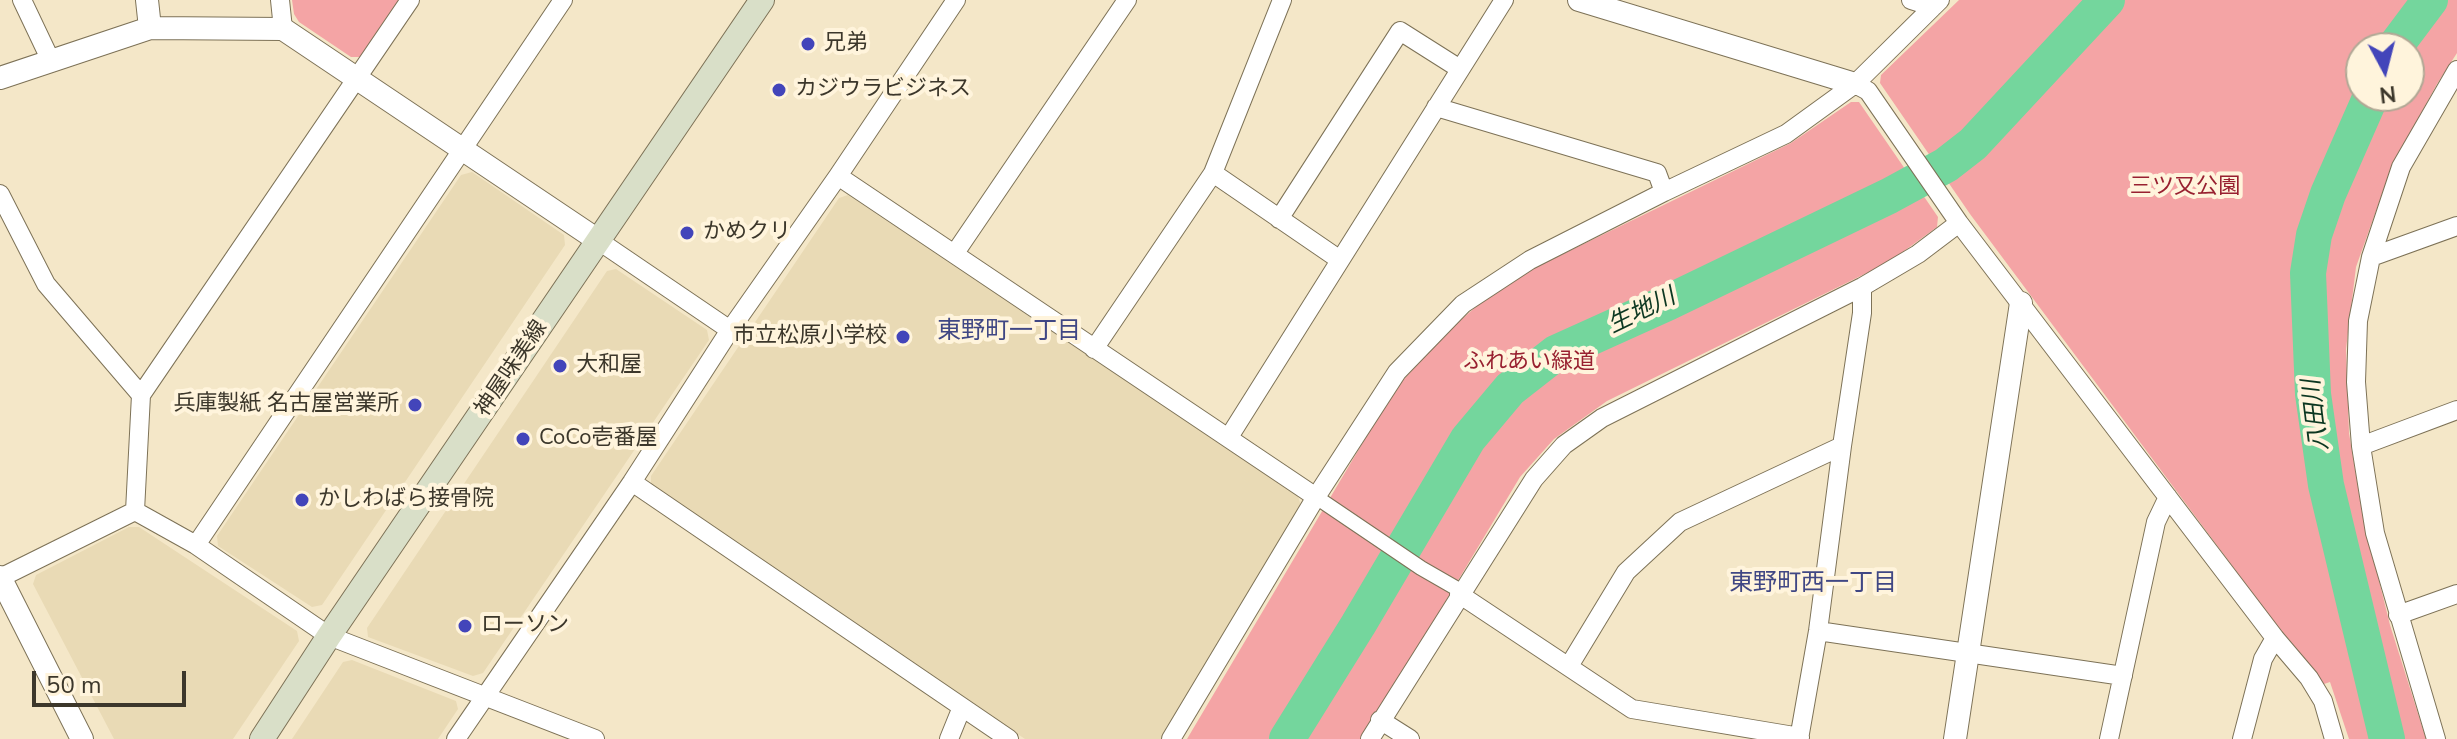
<!DOCTYPE html>
<meta charset="utf-8">
<style>
body{margin:0}
#map{position:relative;width:2457px;height:739px;overflow:hidden;background:#f4e7c8;font-family:"Nunito Sans",sans-serif}
canvas{display:block}
.north{position:absolute;left:2345px;top:32px;width:80px;height:80px;box-sizing:border-box;background:#fff4dc;border:2px solid #b1a895;border-radius:50%;rotate:173deg;font-size:22px;font-weight:700;line-height:32px;text-align:center;color:#3c372b}
.north::after{content:'';display:block;margin:auto;width:28px;height:36px;background:#4345ba;clip-path:polygon(50% 0,100% 100%,50% 72%,0 100%)}
.scale{position:absolute;left:32px;top:671px;width:154px;height:36px;box-sizing:border-box;border:4px solid #3c372b;border-top:0;padding-left:10px;font-size:24px;line-height:28px;white-space:nowrap;color:#3c372b;-webkit-text-stroke:6px #fff4dc;paint-order:stroke}
</style>
<div id="map">
<canvas width="2457" height="739"></canvas>
<div class="north">N</div>
<div class="scale">50 m</div>
</div>
<script>
const ctx = document.querySelector('canvas').getContext('2d');
ctx.lineJoin = 'round';
function paint(path, color) { ctx.fillStyle = color; ctx.fill(path, 'evenodd'); }
function stroke(path, color, width, dash) { ctx.strokeStyle = color; ctx.lineWidth = width; ctx.lineCap = dash ? 'butt' : 'round'; ctx.setLineDash(dash || []); ctx.stroke(path); }
function drawText(font, color, halo, rows, align = 'center') {
  ctx.font = font + ' "Nunito Sans","Noto Sans JP",sans-serif'; ctx.lineWidth = 8; ctx.setLineDash([]); ctx.textBaseline = 'middle'; ctx.strokeStyle = halo; ctx.fillStyle = color; for (const [text, x, y, turn = 0] of rows) {
    ctx.save(); ctx.translate(x, y); ctx.rotate((+turn || 0) * Math.PI / 180); ctx.textAlign = isNaN(turn) ? turn : align; if (halo) ctx.strokeText(text, 0, 0); ctx.fillText(text, 0, 0); ctx.restore();
  }
}
paint(new Path2D(`
 M 472,172 L 564,235 L 565,245 L 322,605 L 312,607 L 218,546 L 217,536 L 461,175 Z
 M 848,195 L 1298,496 L 1301,506 L 1162,739 L 1025,739 L 651,486 L 651,476 L 839,198 Z
 M 616,269 L 707,330 L 709,340 L 483,673 L 473,676 L 368,637 L 367,628 L 607,271 Z
 M 129,527 L 139,527 L 297,631 L 299,641 L 233,739 L 114,739 L 33,584 L 36,575 Z
 M 352,660 L 456,701 L 458,709 L 438,739 L 292,739 L 343,662 Z`), '#e9dab5');
paint(new Path2D(`
 M 292,0 L 399,0 L 361,57 L 351,57 L 299,22 L 294,14 Z
 M 1959,0 L 2457,0 L 2457,53 L 2437,84 L 2392,166 L 2356,267 L 2346,349 L 2349,433 L 2362,512 L 2390,625 L 2426,739 L 2349,739 L 2330,682 L 2321,685 L 1970,214 L 1880,83 L 1881,75 ZM 2361,48 L 2409,48 L 2409,96 L 2361,96 Z
 M 1851,102 L 1859,102 L 1938,217 L 1937,227 L 1889,262 L 1607,401 L 1554,439 L 1520,477 L 1363,739 L 1187,739 L 1394,390 L 1447,332 L 1478,305 L 1526,272 L 1791,143 Z`), '#f4a4a5');
stroke(new Path2D(`
 M 2394,48 L 2430,0
 M 2371,96 L 2328,194 L 2314,235 L 2308,273 L 2313,394 L 2326,485 L 2387,739
 M 1287,739 L 1358,625 L 1468,439 L 1510,389 L 1556,353 L 1669,302 L 1889,196 L 1946,165 L 1973,144 L 2107,0`), '#74d69d', 36);
const pedestrian = new Path2D(`
 M 1316,497 L 1421,568 L 1461,591`);
const minor = new Path2D(`
 M 22,0 L 51,61
 M 280,0 L 283,29
 M 1911,0 L 1933,7
 M 1855,84 L 1868,91 L 1959,223 L 2275,638 L 2309,678 L 2323,701 L 2334,739
 M 1436,107 L 1657,173 L 1664,192
 M 1213,173 L 1340,260
 M 838,176 L 1316,497
 M 0,194 L 46,284 L 141,395 L 410,0
 M 1279,219 L 1400,31 L 1460,69
 M 599,241 L 730,330
 M 955,253 L 1127,0
 M 2371,257 L 2457,226
 M 1094,349 L 1213,173 L 1282,0
 M 1229,437 L 1504,0
 M 2361,446 L 2457,410
 M 632,482 L 1009,739
 M 135,511 L 141,395
 M 196,545 L 563,0
 M 0,578 L 135,511 L 196,545 L 329,636 L 595,739
 M 1459,594 L 1632,709 L 1800,737
 M 2398,615 L 2457,594
 M 1818,631 L 2123,676
 M 1569,666 L 1626,572 L 1680,522 L 1842,446
 M 1380,720 L 1410,739
 M 456,739 L 632,482 L 730,330 L 838,176 L 956,0
 M 949,739 L 962,707
 M 1171,739 L 1316,497 L 1397,372 L 1463,304 L 1530,260 L 1664,192 L 1786,134 L 1855,84 L 1940,0
 M 1370,739 L 1534,479 L 1564,445 L 1602,418 L 1862,287 L 1918,254 L 1959,223
 M 1799,739 L 1818,631 L 1842,446 L 1862,313 L 1862,287
 M 2109,739 L 2156,522 L 2168,497
 M 2242,739 L 2263,659 L 2275,638
 M 2436,739 L 2375,533 L 2361,446 L 2356,382 L 2358,321 L 2371,257 L 2401,167 L 2457,70`);
const tertiary = new Path2D(`
 M 147,0 L 150,28
 M 1579,0 L 1855,84
 M 0,78 L 150,28 L 283,29 L 599,241
 M 0,577 L 82,739
 M 1955,739 L 2021,303`);
const secondary = new Path2D(`
 M 262,739 L 329,636 L 762,0`);
stroke(pedestrian, '#7d7257', 16);
stroke(minor, '#7d7257', 20);
stroke(tertiary, '#7d7257', 24);
stroke(secondary, '#7d7257', 26);
stroke(pedestrian, '#fff', 14);
stroke(minor, '#fff', 18);
stroke(tertiary, '#fff', 22);
stroke(secondary, '#d9dfc8', 24);
for (const [x, y, r, color] of [
 [808,44,8,"#4345ba"],
 [779,90,8,"#4345ba"],
 [687,233,8,"#4345ba"],
 [903,337,8,"#4345ba"],
 [560,366,8,"#4345ba"],
 [415,405,8,"#4345ba"],
 [523,439,8,"#4345ba"],
 [302,500,8,"#4345ba"],
 [465,626,8,"#4345ba"]
]) { const dot = new Path2D(); dot.arc(x, y, r, 0, 2 * Math.PI); ctx.fillStyle = color; ctx.fill(dot); stroke(dot, '#fff4dc', 3); }
drawText('22px', '#3c372b', '#fff4dc', [
 ["兄弟",824,44],
 ["カジウラビジネス",795,90],
 ["かめクリ",703,233],
 ["市立松原小学校",887,337,"right"],
 ["大和屋",576,366],
 ["兵庫製紙 名古屋営業所",399,405,"right"],
 ["CoCo壱番屋",539,439],
 ["かしわばら接骨院",318,500],
 ["ローソン",481,626]
], 'left');
drawText('22px', '#982030', '#fff4dc', [
 ["三ツ又公園",2185,188],
 ["ふれあい緑道",1529,363]
]);
drawText('22px', '#3c372b', '#fff4dc', [
 ["神屋味美線",512,369,-56]
]);
drawText('italic 24px', '#0c3721', '#fff4dc', [
 ["生地川",1642,312,-26],
 ["八田川",2317,415,-97]
]);
drawText('24px', '#404784', '#fff4dc', [
 ["東野町一丁目",1009,332],
 ["東野町西一丁目",1813,584]
]);
</script>
